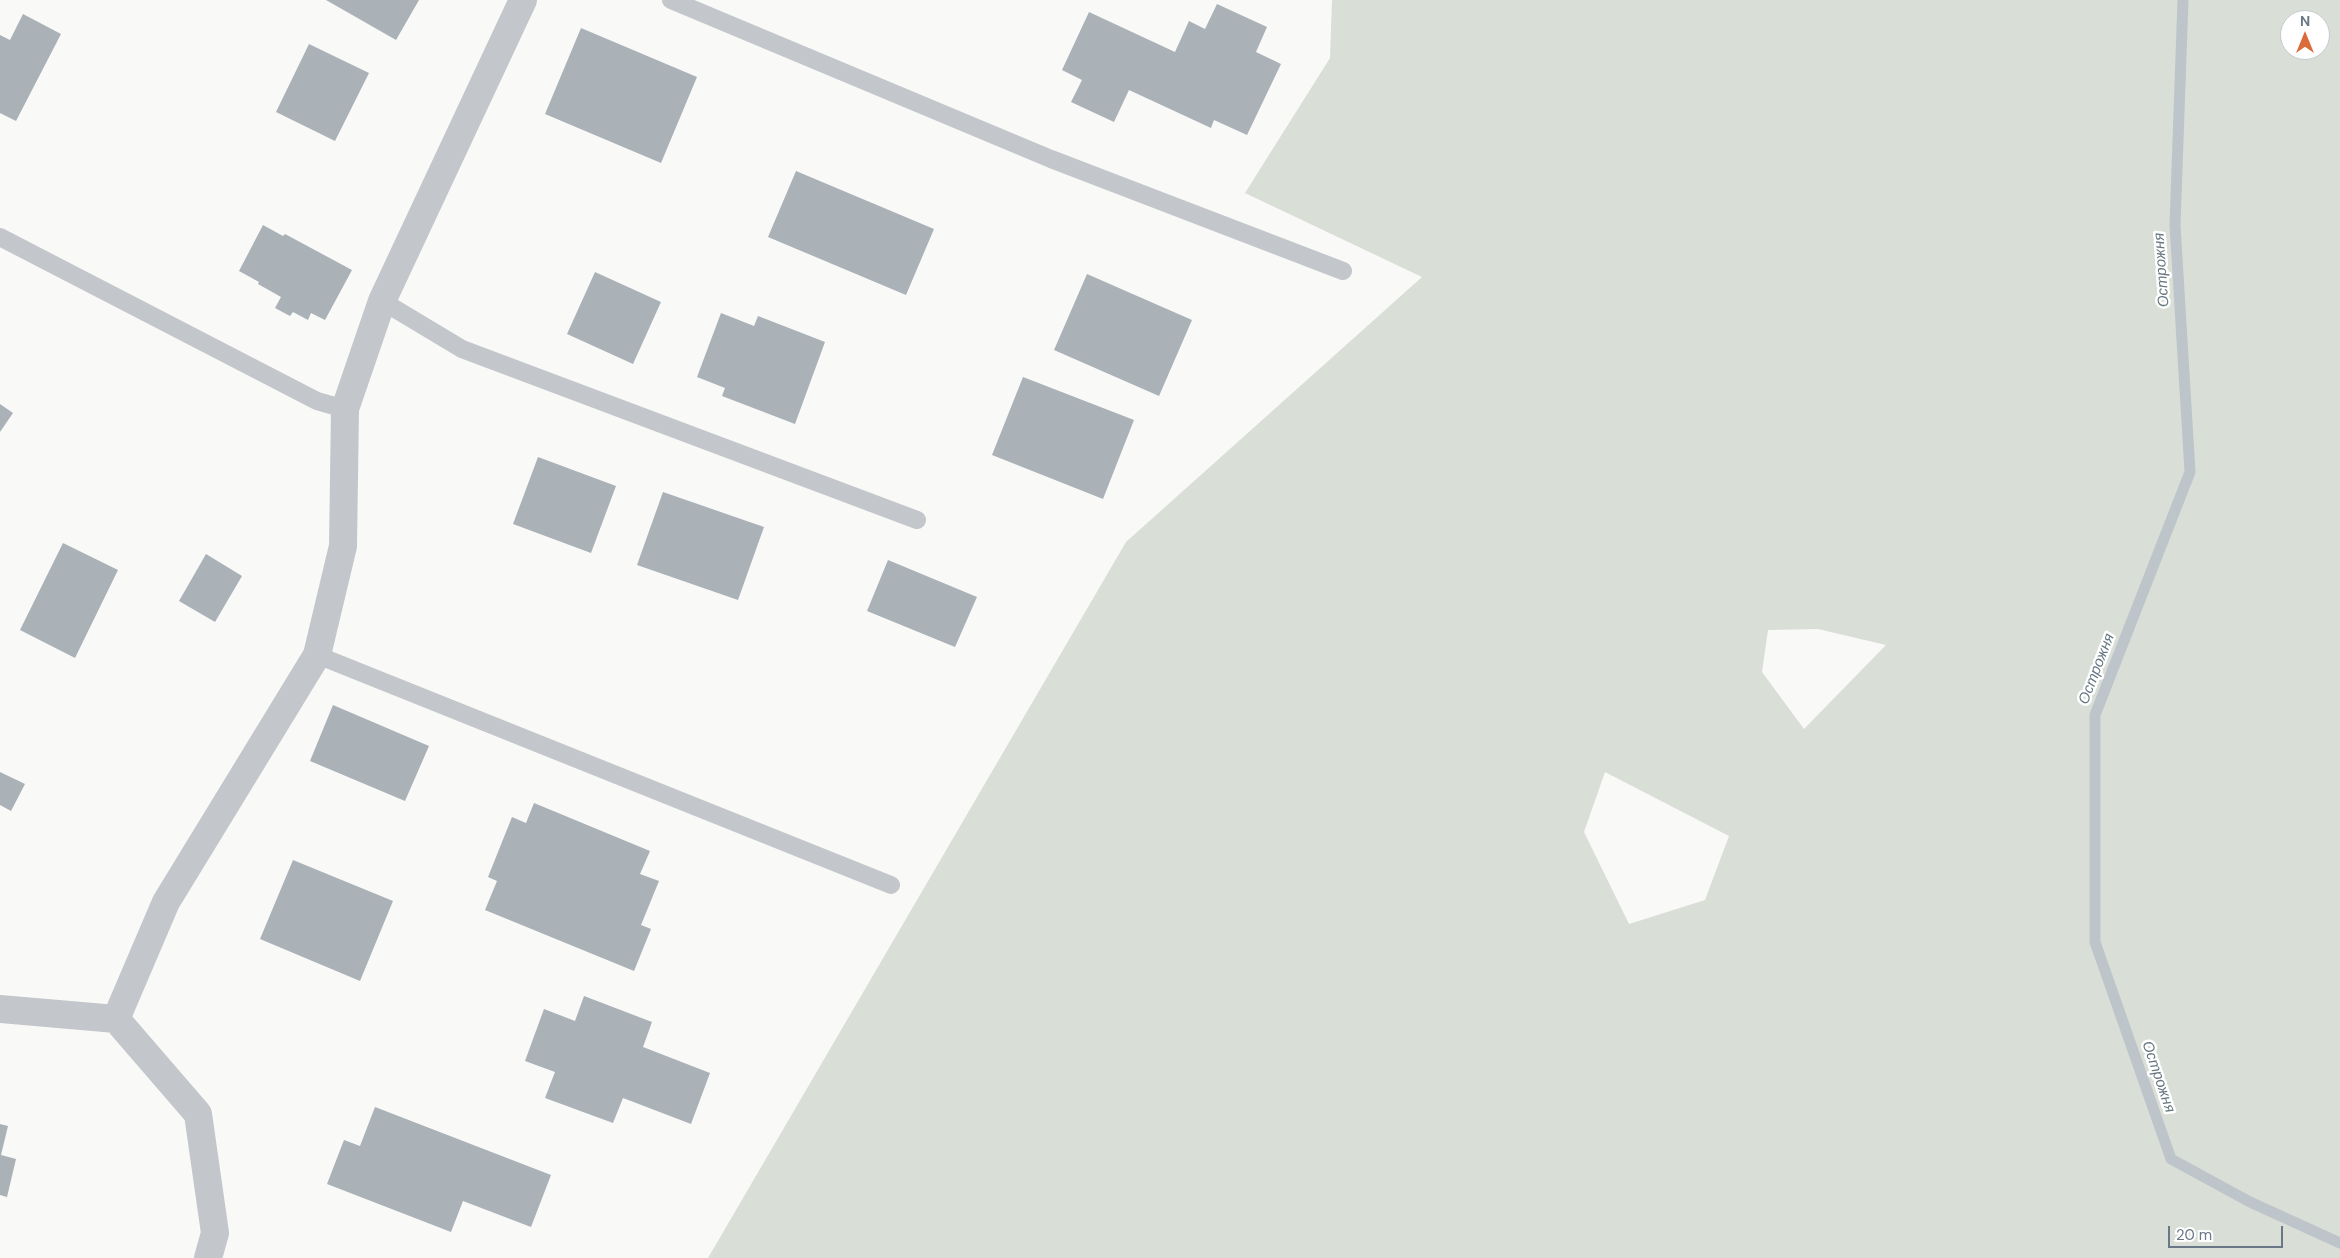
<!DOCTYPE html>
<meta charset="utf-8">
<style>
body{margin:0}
#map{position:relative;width:2340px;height:1258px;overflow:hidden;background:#f9f9f7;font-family:"DM Sans",sans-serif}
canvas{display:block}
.north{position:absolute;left:2280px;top:10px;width:50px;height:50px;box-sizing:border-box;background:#fff;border:1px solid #c3c9cf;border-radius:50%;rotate:0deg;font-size:14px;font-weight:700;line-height:20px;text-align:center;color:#6a7786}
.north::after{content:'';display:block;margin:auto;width:18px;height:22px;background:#d96c38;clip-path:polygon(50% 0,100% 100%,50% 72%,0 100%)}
.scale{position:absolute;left:2168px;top:1226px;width:115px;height:22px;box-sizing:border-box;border:2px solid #6a7786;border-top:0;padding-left:6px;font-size:15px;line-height:18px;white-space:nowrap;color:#6a7786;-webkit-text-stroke:4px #fff;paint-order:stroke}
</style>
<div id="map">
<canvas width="2340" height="1258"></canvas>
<div class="north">N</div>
<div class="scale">20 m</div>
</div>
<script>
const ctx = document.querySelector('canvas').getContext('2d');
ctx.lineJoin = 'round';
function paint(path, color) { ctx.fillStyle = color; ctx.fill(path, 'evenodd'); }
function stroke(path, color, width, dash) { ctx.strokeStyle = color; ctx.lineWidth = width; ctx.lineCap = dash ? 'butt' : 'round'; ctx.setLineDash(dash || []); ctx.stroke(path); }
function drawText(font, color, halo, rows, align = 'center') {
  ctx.font = font + ' "DM Sans",sans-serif'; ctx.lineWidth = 5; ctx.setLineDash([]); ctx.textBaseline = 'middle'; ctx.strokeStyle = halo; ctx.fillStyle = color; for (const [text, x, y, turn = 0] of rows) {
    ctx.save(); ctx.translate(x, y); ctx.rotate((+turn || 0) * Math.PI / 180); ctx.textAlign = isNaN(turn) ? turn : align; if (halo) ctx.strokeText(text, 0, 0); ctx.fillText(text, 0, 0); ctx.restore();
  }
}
paint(new Path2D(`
 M 1332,0 L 2340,0 L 2340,1258 L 708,1258 L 1126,542 L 1422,277 L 1245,193 L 1330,58 ZM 2290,20 L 2320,20 L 2320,50 L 2290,50 ZM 1818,629 L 1886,645 L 1804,729 L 1762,672 L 1768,630 ZM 1605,772 L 1729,836 L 1705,900 L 1629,924 L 1584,832 Z`), '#d9ded7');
stroke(new Path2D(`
 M 2183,0 L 2175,225 L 2190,472 L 2095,715 L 2095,942 L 2171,1159 L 2250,1202 L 2340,1243`), '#bdc5cb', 11);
paint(new Path2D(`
 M 326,0 L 419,0 L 396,40 Z
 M 1217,4 L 1267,27 L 1256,52 L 1281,64 L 1247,135 L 1214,120 L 1211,128 L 1129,90 L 1114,122 L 1071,102 L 1082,80 L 1062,70 L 1089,12 L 1175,52 L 1189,21 L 1205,29 Z
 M 23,14 L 61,34 L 16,121 L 0,113 L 0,35 L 10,40 Z
 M 581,28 L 697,77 L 661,163 L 545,114 Z
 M 309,44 L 369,73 L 335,141 L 276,112 Z
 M 796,171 L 934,229 L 906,295 L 768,237 Z
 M 263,225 L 283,236 L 285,234 L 352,270 L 325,320 L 311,313 L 308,320 L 293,312 L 290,316 L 275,308 L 281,297 L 258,284 L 259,282 L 239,271 Z
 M 595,272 L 661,302 L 633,364 L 567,334 Z
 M 1087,274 L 1192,320 L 1159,396 L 1054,350 Z
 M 721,313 L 754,326 L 758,316 L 825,342 L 795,424 L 722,396 L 725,388 L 697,377 Z
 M 1023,377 L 1134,420 L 1103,499 L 992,455 Z
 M 0,404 L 13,413 L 0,432 Z
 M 538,457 L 616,486 L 591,553 L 513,524 Z
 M 663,492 L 764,527 L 738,600 L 637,565 Z
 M 63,543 L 118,570 L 75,658 L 20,630 Z
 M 206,554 L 242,576 L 215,622 L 179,601 Z
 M 888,560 L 977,597 L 955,647 L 867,611 Z
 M 333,705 L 429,746 L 405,801 L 310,761 Z
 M 0,772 L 25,784 L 11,811 L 0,805 Z
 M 534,803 L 650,851 L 640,874 L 659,881 L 641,925 L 651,929 L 634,971 L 485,910 L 497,881 L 488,877 L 512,817 L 526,823 Z
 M 293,860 L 393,901 L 360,981 L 260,939 Z
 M 584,996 L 652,1022 L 643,1047 L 710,1073 L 691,1124 L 623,1098 L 613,1123 L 545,1098 L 555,1072 L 525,1061 L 544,1009 L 575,1021 Z
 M 375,1107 L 551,1175 L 531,1227 L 463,1201 L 451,1232 L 327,1184 L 344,1140 L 360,1146 Z
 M 0,1124 L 8,1126 L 1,1155 L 16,1159 L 7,1197 L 0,1195 Z`), '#aab1b7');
stroke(new Path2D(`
 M 671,0 L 1051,159 L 1343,271
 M 0,237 L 317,401 L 345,409
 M 382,301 L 462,349 L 917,520
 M 317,655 L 891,885`), '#c3c6ca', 18);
stroke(new Path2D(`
 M 0,1009 L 116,1019 L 198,1114 L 215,1233 L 208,1258
 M 116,1019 L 166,902 L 317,655 L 343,546 L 345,409 L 382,301 L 523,0`), '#c3c6ca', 28);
drawText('italic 15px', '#667781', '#fff', [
 ["Острожня",2162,270,-94],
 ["Острожня",2097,669,-69],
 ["Острожня",2158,1077,71]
]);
</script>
